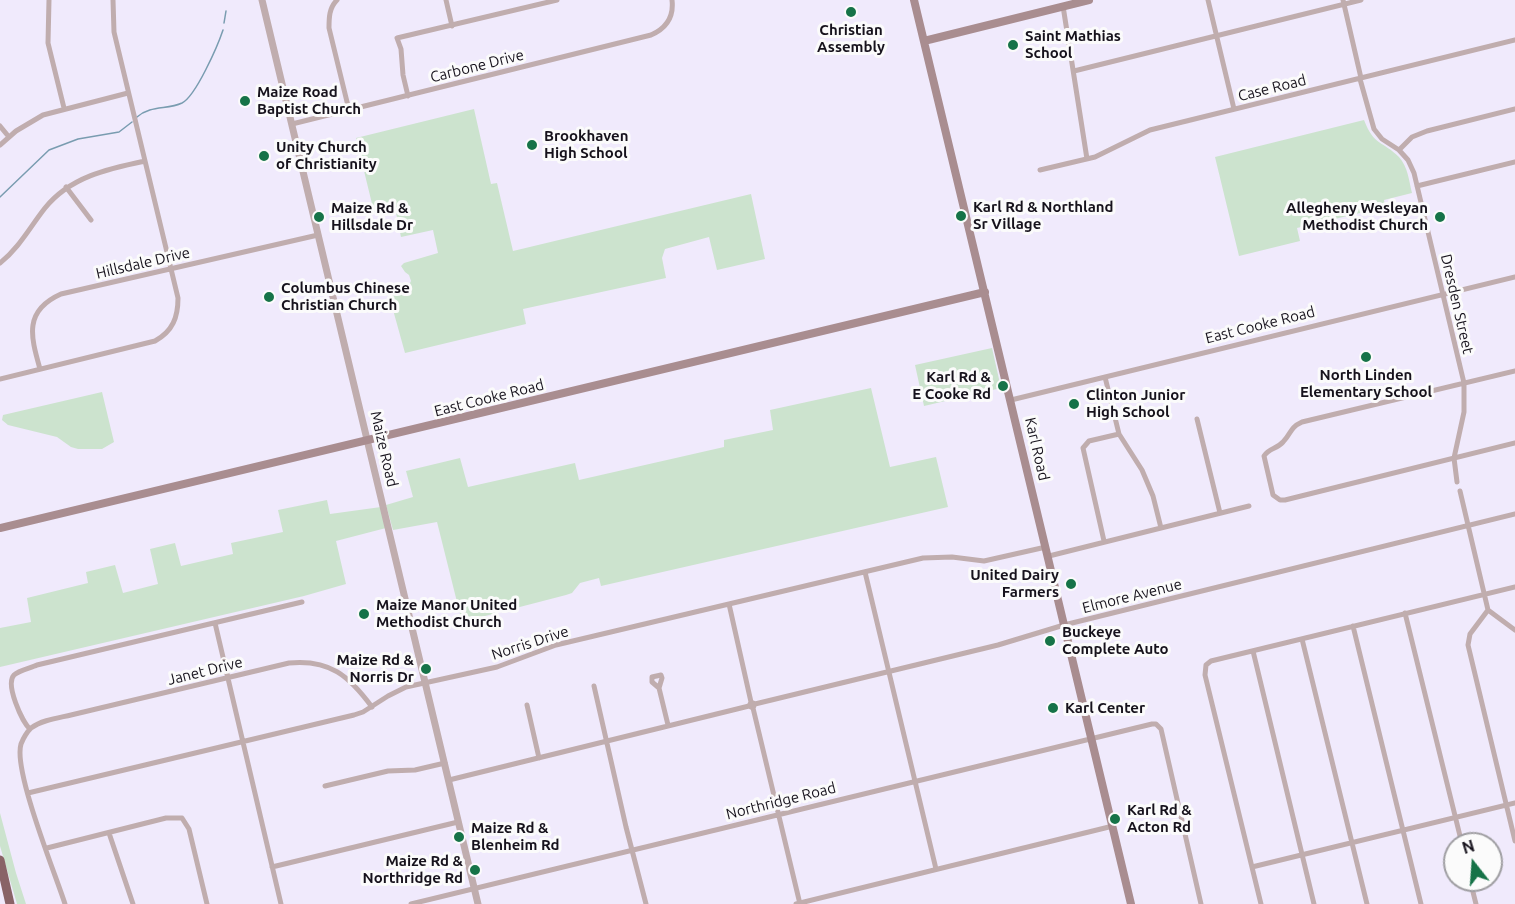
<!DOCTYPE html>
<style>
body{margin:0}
#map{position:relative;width:1515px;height:904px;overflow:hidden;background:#f0eafc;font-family:Ubuntu,sans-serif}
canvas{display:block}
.north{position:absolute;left:1443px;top:832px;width:60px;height:60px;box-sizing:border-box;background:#fbfbfb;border:2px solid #9f9ea2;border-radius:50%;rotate:343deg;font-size:16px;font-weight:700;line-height:24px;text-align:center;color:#16121c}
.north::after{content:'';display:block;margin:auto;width:21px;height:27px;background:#167348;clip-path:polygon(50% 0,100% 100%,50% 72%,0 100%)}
</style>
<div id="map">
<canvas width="1515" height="904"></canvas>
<div class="north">N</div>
</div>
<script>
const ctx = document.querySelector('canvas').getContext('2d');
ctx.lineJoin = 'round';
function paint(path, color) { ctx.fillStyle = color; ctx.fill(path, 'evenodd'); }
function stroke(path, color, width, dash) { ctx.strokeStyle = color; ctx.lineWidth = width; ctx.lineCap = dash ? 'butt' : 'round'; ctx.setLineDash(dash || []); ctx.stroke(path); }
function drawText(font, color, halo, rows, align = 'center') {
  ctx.font = font + ' Ubuntu,sans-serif'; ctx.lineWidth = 6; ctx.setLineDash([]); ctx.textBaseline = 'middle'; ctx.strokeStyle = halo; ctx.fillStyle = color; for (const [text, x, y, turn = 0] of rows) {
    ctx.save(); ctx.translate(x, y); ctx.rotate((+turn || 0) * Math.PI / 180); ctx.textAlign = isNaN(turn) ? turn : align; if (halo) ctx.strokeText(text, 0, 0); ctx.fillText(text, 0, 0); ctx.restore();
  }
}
paint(new Path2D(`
 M 474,109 L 491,184 L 497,183 L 513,251 L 751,194 L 765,259 L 717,270 L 709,237 L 665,249 L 662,258 L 666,278 L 523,309 L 526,324 L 405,353 L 390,299 L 387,294 L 390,290 L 409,285 L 411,281 L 409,275 L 405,272 L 401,266 L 404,263 L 438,253 L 433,230 L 401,237 L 395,208 L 374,212 L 356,138 Z
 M 1364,120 C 1374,146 1383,141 1399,157 C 1408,167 1409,181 1412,193 L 1384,200 L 1385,207 L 1297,228 L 1300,241 L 1239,256 L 1215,157 Z
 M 992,348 L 1001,388 L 924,406 L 915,365 Z
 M 871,388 L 890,467 L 936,457 L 948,507 L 601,586 L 599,578 L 580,583 L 572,593 L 566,595 L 462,622 L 437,522 L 393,530 L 386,505 L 413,497 L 406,471 L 460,458 L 468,487 L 575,463 L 579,480 L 724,447 L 724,440 L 773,430 L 770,410 Z
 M 102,392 L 114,442 L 102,449 L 78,449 L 71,447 L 57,437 L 8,425 L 2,420 L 3,415 Z
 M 327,500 L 330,514 L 381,507 L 386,528 L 336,541 L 346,584 L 304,596 L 0,667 L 0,628 L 31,622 L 27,598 L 88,583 L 86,572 L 115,565 L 123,593 L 158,584 L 150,549 L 175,543 L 181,566 L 233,554 L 231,543 L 283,532 L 278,510 Z
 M 0,813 L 16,873 L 26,904 L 17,904 L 0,846 Z`), '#cce3ce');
stroke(new Path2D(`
 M 224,23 L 226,11
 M 137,117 C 151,105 167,110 182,103 C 196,96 218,45 223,30
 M 0,197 L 49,150 L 78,139 L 119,132 L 132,122`), '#799cb0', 1.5);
stroke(new Path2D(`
 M 49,0 L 48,43 L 64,108
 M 337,0 C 329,8 329,18 329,28 L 349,110
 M 446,0 L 452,26
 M 1208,0 L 1234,109
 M 1343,0 L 1361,78
 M 1063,6 L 1087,159
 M 1074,71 L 1361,0
 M 1360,79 L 1374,129 L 1382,139 L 1399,150 L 1408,160 L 1414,173 L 1464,383 L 1464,412 L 1454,458 L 1457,482
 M 408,96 L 403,75 L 401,49 L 397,38 L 557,0
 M 292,124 L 651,35 C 667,28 674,17 672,0
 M 0,126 L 9,137
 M 0,145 L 16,131 L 43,115 L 128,93
 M 1399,150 L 1412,137 L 1427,131 L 1515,109
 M 1040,170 L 1095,157 L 1150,130 L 1515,40
 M 1417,186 L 1515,162
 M 66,187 L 91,220
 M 0,263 C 19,248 30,227 45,208 C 70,177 107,169 145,161
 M 40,369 C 31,337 23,311 61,294 L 318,235
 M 1515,371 L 1302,422 C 1289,428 1292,433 1283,442 C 1277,449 1269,448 1264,456 L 1273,495 L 1280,500 L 1285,500 L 1515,443
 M 1105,377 L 1119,434 L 1142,470 L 1153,496 L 1161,528
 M 0,379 L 155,341 C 173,331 178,317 178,298 L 114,32 L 113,0
 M 1011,400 L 1515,277
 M 1197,419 L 1220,513
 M 1460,491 L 1488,610 L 1470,634 L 1468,645 L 1515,841
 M 1104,541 L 1083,448 L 1089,441 L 1119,434
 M 1049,556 L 1249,506
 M 865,572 L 936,869
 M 729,604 L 751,702
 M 1488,610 L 1515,630
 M 1405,613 L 1462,844
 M 215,623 L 281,904
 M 1353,626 L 1421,904
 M 1302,639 L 1367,904
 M 1253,651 L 1314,904
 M 594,686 L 626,827 L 646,904
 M 659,688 L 652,682 L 652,677 L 661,675 L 662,678 L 659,688 L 668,725
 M 755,704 L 998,645 L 1064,625 L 1149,604 L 1515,514
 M 527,705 L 539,758
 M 753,708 L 800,904
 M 30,729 C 22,722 5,684 14,675 C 19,670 31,668 37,665 L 302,602
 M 449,780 L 749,706 L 751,702 L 755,704 L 753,708 L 749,706
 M 325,786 L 388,771 L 415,770 L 445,763
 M 28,793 L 354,715 L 363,712 L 388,696 L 406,687 L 497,667 L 556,645 L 923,558 L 952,557 L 984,561 L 1046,547
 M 109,833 L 133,904
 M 47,848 L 166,818 L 182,818 L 189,829 L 207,904
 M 272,867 L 458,822
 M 1252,867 L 1515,803
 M 1470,880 L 1476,904
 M 65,904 C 55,873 13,770 21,744 C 23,739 28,731 31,728 C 42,720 58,718 71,715 L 289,663 C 330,659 349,676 372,707
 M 411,904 L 1152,724 L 1156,724 L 1161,729 L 1201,904
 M 796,904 L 1113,826
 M 1261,904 L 1205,675 L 1206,665 L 1211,661 L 1515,587`), '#c0adae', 5);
stroke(new Path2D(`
 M 262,0 L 478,904`), '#c0adae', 7);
stroke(new Path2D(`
 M 914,0 L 1131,904
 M 924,41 L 1089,0
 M 0,528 L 985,292`), '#a98d90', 8);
stroke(new Path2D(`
 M 0,860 L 10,904`), '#896367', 9);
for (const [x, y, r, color] of [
 [851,12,6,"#167348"],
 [1013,45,6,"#167348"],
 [245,101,6,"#167348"],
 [532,145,6,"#167348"],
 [264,156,6,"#167348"],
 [961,216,6,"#167348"],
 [319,217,6,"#167348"],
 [1440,217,6,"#167348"],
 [269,297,6,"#167348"],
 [1366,357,6,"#167348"],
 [1003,386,6,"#167348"],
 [1074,404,6,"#167348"],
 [1071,584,6,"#167348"],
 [364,614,6,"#167348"],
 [1050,641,6,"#167348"],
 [426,669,6,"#167348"],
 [1053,708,6,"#167348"],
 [1115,819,6,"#167348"],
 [459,837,6,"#167348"],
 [475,870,6,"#167348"]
]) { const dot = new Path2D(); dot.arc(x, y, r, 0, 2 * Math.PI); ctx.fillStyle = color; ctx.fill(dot); stroke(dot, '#fbfbfb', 2); }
drawText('bold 15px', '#16121c', '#fbfbfb', [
 ["Christian",851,30,"center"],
 ["Assembly",851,47,"center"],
 ["Saint Mathias",1025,36],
 ["School",1025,53],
 ["Maize Road",257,92],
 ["Baptist Church",257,109],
 ["Brookhaven",544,136],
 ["High School",544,153],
 ["Unity Church",276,147],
 ["of Christianity",276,164],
 ["Karl Rd & Northland",973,207],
 ["Sr Village",973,224],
 ["Maize Rd &",331,208],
 ["Hillsdale Dr",331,225],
 ["Allegheny Wesleyan",1428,208,"right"],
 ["Methodist Church",1428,225,"right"],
 ["Columbus Chinese",281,288],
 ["Christian Church",281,305],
 ["North Linden",1366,375,"center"],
 ["Elementary School",1366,392,"center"],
 ["Karl Rd &",991,377,"right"],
 ["E Cooke Rd",991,394,"right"],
 ["Clinton Junior",1086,395],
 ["High School",1086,412],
 ["United Dairy",1059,575,"right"],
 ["Farmers",1059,592,"right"],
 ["Maize Manor United",376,605],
 ["Methodist Church",376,622],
 ["Buckeye",1062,632],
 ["Complete Auto",1062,649],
 ["Maize Rd &",414,660,"right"],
 ["Norris Dr",414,677,"right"],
 ["Karl Center",1065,708],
 ["Karl Rd &",1127,810],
 ["Acton Rd",1127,827],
 ["Maize Rd &",471,828],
 ["Blenheim Rd",471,845],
 ["Maize Rd &",463,861,"right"],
 ["Northridge Rd",463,878,"right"]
], 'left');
drawText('15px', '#16121c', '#fbfbfb', [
 ["Carbone Drive",477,66,-14],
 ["Case Road",1272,88,-14],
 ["Hillsdale Drive",143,263,-13],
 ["Dresden Street",1457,304,77],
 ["East Cooke Road",1260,325,-14],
 ["East Cooke Road",489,398,-14],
 ["Maize Road",384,449,77],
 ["Karl Road",1037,449,77],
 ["Elmore Avenue",1132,596,-14],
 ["Norris Drive",530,643,-18],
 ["Janet Drive",205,671,-14],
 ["Northridge Road",781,801,-14]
]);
</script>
